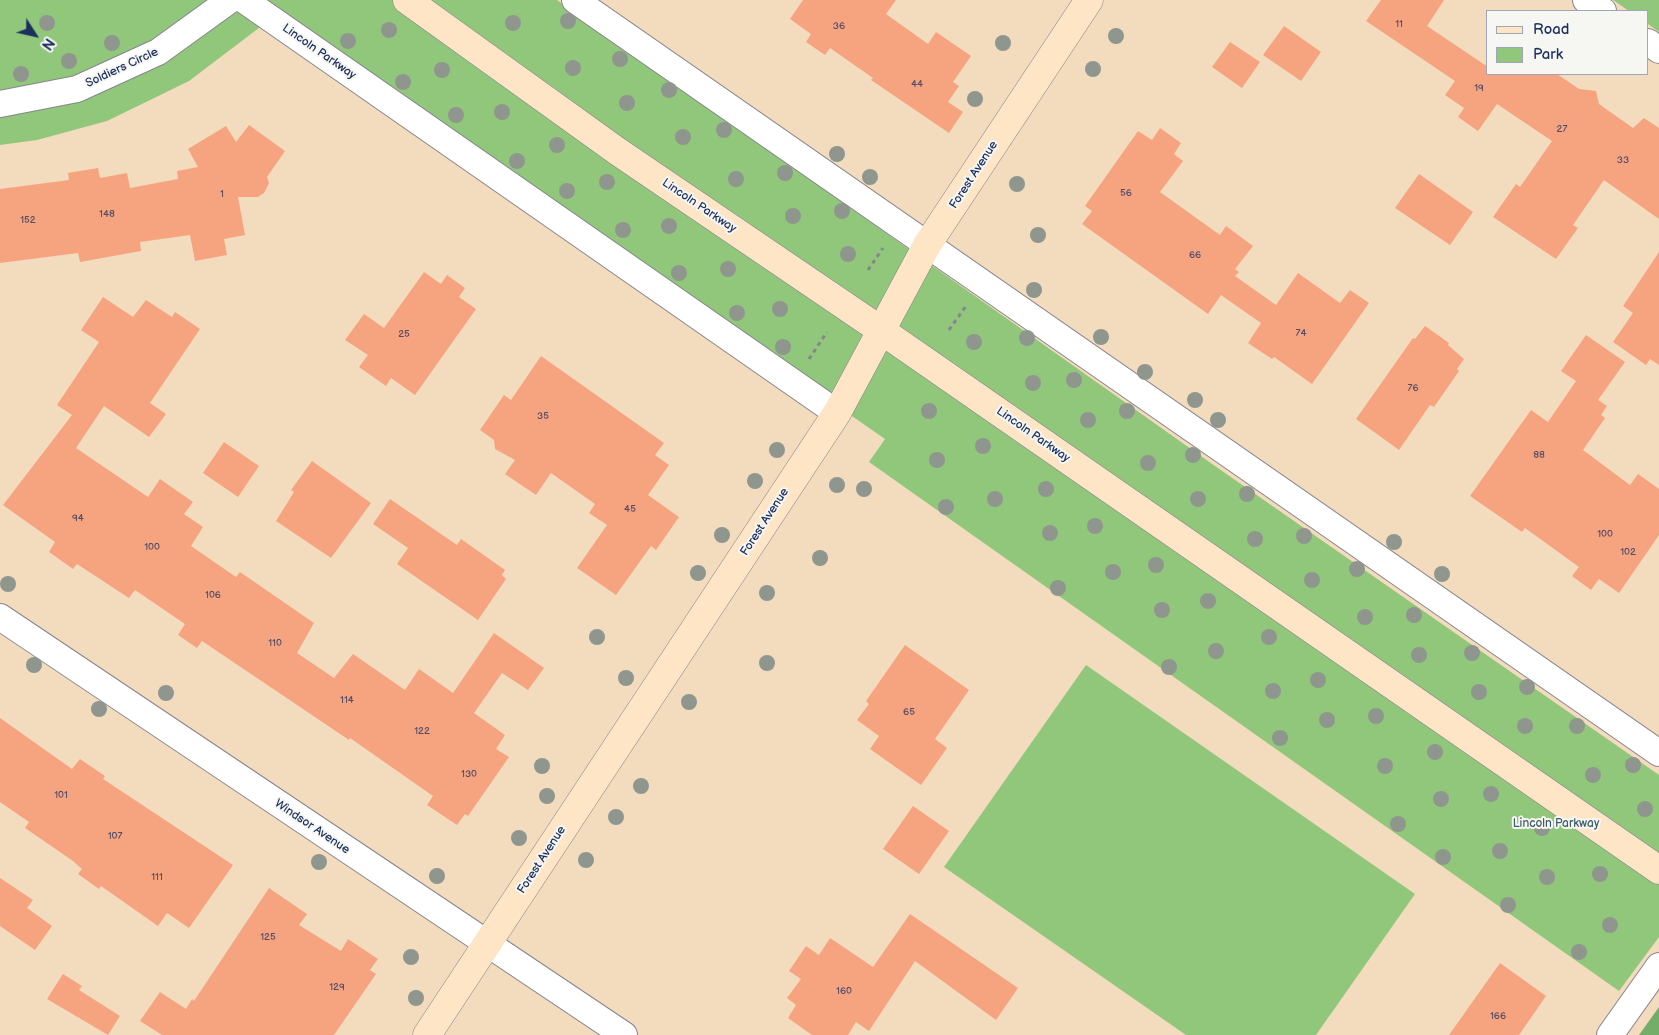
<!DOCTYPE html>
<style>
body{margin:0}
#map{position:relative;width:1659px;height:1035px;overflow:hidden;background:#f3dbbe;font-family:"Balsamiq Sans",sans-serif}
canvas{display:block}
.legend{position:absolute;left:1486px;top:10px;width:162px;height:65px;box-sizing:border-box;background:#f6f6f2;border:1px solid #9ea6b7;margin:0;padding:6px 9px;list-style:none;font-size:15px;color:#1b2f5e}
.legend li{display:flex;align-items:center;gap:10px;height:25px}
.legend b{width:25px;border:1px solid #9ea6b7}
.north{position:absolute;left:10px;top:10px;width:50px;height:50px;-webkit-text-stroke:4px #f6f6f2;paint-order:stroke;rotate:125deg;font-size:14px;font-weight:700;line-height:20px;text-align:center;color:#1b2f5e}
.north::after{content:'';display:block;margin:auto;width:18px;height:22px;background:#1b2f5e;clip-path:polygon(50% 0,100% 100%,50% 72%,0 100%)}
</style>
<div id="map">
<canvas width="1659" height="1035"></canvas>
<ul class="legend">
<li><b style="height:6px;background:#fee5c5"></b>Road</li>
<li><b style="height:14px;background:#91c77a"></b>Park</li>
</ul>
<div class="north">N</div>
</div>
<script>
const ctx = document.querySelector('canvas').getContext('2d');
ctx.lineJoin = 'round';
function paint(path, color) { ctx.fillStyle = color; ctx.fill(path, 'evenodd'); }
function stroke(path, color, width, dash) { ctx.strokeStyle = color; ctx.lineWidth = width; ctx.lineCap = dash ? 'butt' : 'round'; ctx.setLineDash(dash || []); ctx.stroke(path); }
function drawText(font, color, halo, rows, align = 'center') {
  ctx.font = font + ' "Balsamiq Sans",sans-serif'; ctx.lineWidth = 4; ctx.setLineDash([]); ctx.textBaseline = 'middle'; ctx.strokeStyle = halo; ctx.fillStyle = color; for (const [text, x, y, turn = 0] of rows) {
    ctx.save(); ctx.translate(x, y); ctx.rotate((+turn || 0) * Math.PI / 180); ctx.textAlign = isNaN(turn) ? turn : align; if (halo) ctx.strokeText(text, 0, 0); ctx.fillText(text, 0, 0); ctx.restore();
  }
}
paint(new Path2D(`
 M 0,0 L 557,0 L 1215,466 L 1659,775 L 1659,937 L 1619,991 L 869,462 L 885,439 L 276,15 L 189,81 L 107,121 L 37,140 L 0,145 Z
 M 1613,0 L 1659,0 L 1659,32 L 1648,24 L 1648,11 L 1629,11 Z
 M 1086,665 L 1415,894 L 1316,1035 L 1186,1035 L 944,867 Z`), '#91c77a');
paint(new Path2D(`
 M 1659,1007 L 1659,1035 L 1639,1035 Z`), '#74ac6a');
paint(new Path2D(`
 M 803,0 L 896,0 L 886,14 L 928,44 L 936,32 L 971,56 L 953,82 L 959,86 L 948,102 L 963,112 L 949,133 L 871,80 L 873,78 L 830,48 L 825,55 L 806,42 L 811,34 L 790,19 Z
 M 1381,0 L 1444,0 L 1427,26 L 1488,67 L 1488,74 L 1557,74 L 1579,89 L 1596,91 L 1599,104 L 1633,128 L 1644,118 L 1659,128 L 1659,219 L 1604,180 L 1573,225 L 1578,228 L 1556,259 L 1493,217 L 1516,184 L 1520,187 L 1552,141 L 1497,104 L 1478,131 L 1458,117 L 1464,108 L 1445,95 L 1455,81 L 1366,21 Z
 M 1284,26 L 1321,52 L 1301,81 L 1263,55 Z
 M 1230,42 L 1260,62 L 1242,88 L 1212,67 Z
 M 249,125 L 285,151 L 267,177 L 269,183 L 264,193 L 258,197 L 238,197 L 245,235 L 224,239 L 227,255 L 195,261 L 190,235 L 140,242 L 141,251 L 80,262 L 78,253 L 0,263 L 0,189 L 69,180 L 68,173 L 98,168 L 100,178 L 127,173 L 130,188 L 178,179 L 177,171 L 198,167 L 188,149 L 226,126 L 236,142 Z
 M 1160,128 L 1181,143 L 1174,154 L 1183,161 L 1160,192 L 1220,235 L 1226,226 L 1253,246 L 1235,269 L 1239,272 L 1235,276 L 1276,305 L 1298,273 L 1340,303 L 1350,290 L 1369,303 L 1312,384 L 1274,357 L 1272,359 L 1248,343 L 1261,323 L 1221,295 L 1208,314 L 1082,224 L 1092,211 L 1085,206 L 1138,131 L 1152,140 Z
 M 1419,174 L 1473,212 L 1450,245 L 1395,208 Z
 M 1659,252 L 1659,365 L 1650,359 L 1646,365 L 1613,342 L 1633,313 L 1623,306 Z
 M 424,272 L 441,284 L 447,275 L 465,288 L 459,297 L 476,309 L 415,395 L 391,378 L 386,386 L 359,367 L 368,355 L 345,340 L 364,314 L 384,328 Z
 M 103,297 L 133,317 L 146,300 L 172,317 L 175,312 L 200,329 L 150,403 L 166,414 L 149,437 L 104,406 L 76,448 L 148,497 L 160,479 L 193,502 L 184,514 L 203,527 L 191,546 L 236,577 L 240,572 L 314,623 L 297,653 L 334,678 L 353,654 L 405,690 L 419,669 L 453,693 L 494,633 L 544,668 L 528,690 L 502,673 L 474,713 L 505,735 L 496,749 L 509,757 L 468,816 L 465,814 L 457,825 L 427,805 L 433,796 L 350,738 L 349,740 L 202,641 L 197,648 L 178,635 L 185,624 L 135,590 L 129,598 L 77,564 L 73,569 L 49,552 L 55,542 L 3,505 L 72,415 L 57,405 L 99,342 L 81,330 Z
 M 1425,326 L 1449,343 L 1448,345 L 1464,359 L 1457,369 L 1459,371 L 1434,407 L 1430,405 L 1399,450 L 1356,419 L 1413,338 L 1415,339 Z
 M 1586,335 L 1625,362 L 1598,400 L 1607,406 L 1601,415 L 1605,418 L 1583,450 L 1630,485 L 1638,474 L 1659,489 L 1659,535 L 1619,593 L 1599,579 L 1591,590 L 1572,576 L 1579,567 L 1525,528 L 1522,532 L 1470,496 L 1531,410 L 1548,422 L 1576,381 L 1561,371 Z
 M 541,356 L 664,443 L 655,455 L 669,465 L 648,495 L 679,517 L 656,550 L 651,546 L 616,595 L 577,568 L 607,525 L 589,513 L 595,504 L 551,473 L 536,495 L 505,474 L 515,460 L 495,449 L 494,440 L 480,430 L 504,395 L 511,400 Z
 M 224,442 L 259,466 L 238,497 L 203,473 Z
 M 312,461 L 371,503 L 331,558 L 276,521 L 294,492 L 291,490 Z
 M 390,499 L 457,545 L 461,539 L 505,570 L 502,575 L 506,579 L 478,620 L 397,564 L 408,548 L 373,524 Z
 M 905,645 L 969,690 L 935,739 L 947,748 L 921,785 L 870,749 L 879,736 L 857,720 L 869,704 L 866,701 Z
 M 0,718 L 72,769 L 80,759 L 105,776 L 103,779 L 233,865 L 189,928 L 167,913 L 158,926 L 101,886 L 99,889 L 78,874 L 82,869 L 73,861 L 25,828 L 29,822 L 0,802 Z
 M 913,806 L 949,831 L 919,874 L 883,849 Z
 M 0,878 L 33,900 L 27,908 L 52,926 L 35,950 L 0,926 Z
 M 269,888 L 307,914 L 299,925 L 341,951 L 348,939 L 378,959 L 370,970 L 376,974 L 334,1035 L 162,1035 L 140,1021 L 160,992 L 186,1009 L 192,999 L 194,1001 Z
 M 910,914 L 1018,988 L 996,1020 L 915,961 L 869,1031 L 856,1022 L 848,1035 L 812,1035 L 788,1018 L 796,1005 L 787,998 L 801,979 L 789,971 L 806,946 L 819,955 L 830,938 L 873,967 Z
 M 1500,963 L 1546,996 L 1519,1035 L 1449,1035 Z
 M 63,974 L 82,986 L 79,990 L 120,1016 L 108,1035 L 47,999 Z`), '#f6a480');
const street = new Path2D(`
 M 244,0 L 837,413
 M 575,0 L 1659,753
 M 1586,0 L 1603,11
 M 1648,42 L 1659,50
 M 0,104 L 77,89 L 158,52 L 230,0
 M 0,617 L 624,1035
 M 1610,1035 L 1659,966`);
const secondary = new Path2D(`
 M 407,0 L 617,151 L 882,331 L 1659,870
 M 427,1035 L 837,413 L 927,245 L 1089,0`);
stroke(street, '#87858e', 28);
stroke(secondary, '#87858e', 29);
stroke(new Path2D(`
 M 868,270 L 883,248
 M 949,330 L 966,306
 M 809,359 L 827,332`), '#87858e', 3, [4, 4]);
stroke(street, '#fff', 26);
stroke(secondary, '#fee5c5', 28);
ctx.fillStyle = '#8f968e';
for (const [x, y] of [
 [568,21],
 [47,23],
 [513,23],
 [389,30],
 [1116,36],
 [348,41],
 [112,43],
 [1003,43],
 [620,59],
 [69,61],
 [573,68],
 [1093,69],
 [442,70],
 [21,74],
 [403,82],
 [669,90],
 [975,99],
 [627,103],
 [502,112],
 [456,115],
 [724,130],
 [683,137],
 [557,145],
 [837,154],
 [517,161],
 [785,173],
 [870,177],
 [736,179],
 [607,182],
 [1017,184],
 [567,191],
 [842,211],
 [793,216],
 [669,226],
 [623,230],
 [1038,235],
 [848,254],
 [728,269],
 [679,273],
 [1034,290],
 [780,309],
 [737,313],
 [1101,337],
 [1027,338],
 [974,342],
 [783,347],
 [1145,372],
 [1074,380],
 [1033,383],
 [1195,400],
 [929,411],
 [1127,411],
 [1088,420],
 [1218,420],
 [983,446],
 [777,450],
 [1193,455],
 [937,460],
 [1148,463],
 [755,481],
 [837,485],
 [864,489],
 [1046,489],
 [1247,494],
 [995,499],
 [1198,499],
 [946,507],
 [1095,526],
 [1050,533],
 [722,535],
 [1304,536],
 [1255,539],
 [1394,542],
 [820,558],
 [1156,565],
 [1357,569],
 [1113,572],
 [698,573],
 [1442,574],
 [1312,580],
 [8,584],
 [1058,588],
 [767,593],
 [1208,601],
 [1162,610],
 [1414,615],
 [1365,617],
 [597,637],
 [1269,637],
 [1216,651],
 [1472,653],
 [1419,655],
 [767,663],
 [34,665],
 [1169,667],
 [626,678],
 [1318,680],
 [1527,687],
 [1273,691],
 [1479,692],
 [166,693],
 [689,702],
 [99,709],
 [1376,716],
 [1327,720],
 [1525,726],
 [1577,726],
 [1280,738],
 [1435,752],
 [1633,765],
 [542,766],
 [1385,766],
 [1593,775],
 [641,786],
 [1491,794],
 [547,796],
 [1441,799],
 [1645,809],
 [616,817],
 [1398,824],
 [1542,828],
 [519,838],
 [1500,851],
 [1443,857],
 [586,860],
 [319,862],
 [1600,874],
 [437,876],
 [1547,877],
 [1508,905],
 [1610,925],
 [1579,952],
 [411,957],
 [416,998]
]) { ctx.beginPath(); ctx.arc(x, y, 8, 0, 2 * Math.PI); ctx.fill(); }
drawText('10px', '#524c66', null, [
 ["11",1399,24],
 ["36",839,26],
 ["44",917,84],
 ["19",1479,88],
 ["27",1562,129],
 ["33",1623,160],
 ["56",1126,193],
 ["1",222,194],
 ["148",107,214],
 ["152",28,220],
 ["66",1195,255],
 ["74",1301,333],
 ["25",404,334],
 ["76",1413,388],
 ["35",543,416],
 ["88",1539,455],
 ["45",630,509],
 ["94",78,518],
 ["100",1605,534],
 ["100",152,547],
 ["102",1628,552],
 ["106",213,595],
 ["110",275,643],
 ["114",347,700],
 ["65",909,712],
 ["122",422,731],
 ["130",469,774],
 ["101",61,795],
 ["107",115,836],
 ["111",157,877],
 ["125",268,937],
 ["129",337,987],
 ["160",844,991],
 ["166",1498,1016]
]);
drawText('12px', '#1b2f5e', '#f6f6f2', [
 ["Lincoln Parkway",319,52,35],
 ["Soldiers Circle",122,68,-25],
 ["Forest Avenue",974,175,-57],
 ["Lincoln Parkway",699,206,34],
 ["Lincoln Parkway",1033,435,35],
 ["Forest Avenue",765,522,-57],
 ["Windsor Avenue",312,827,34],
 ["Forest Avenue",542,860,-57]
]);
drawText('12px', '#3e5d66', '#f6f6f2', [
 ["Lincoln Parkway",1556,824]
]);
</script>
